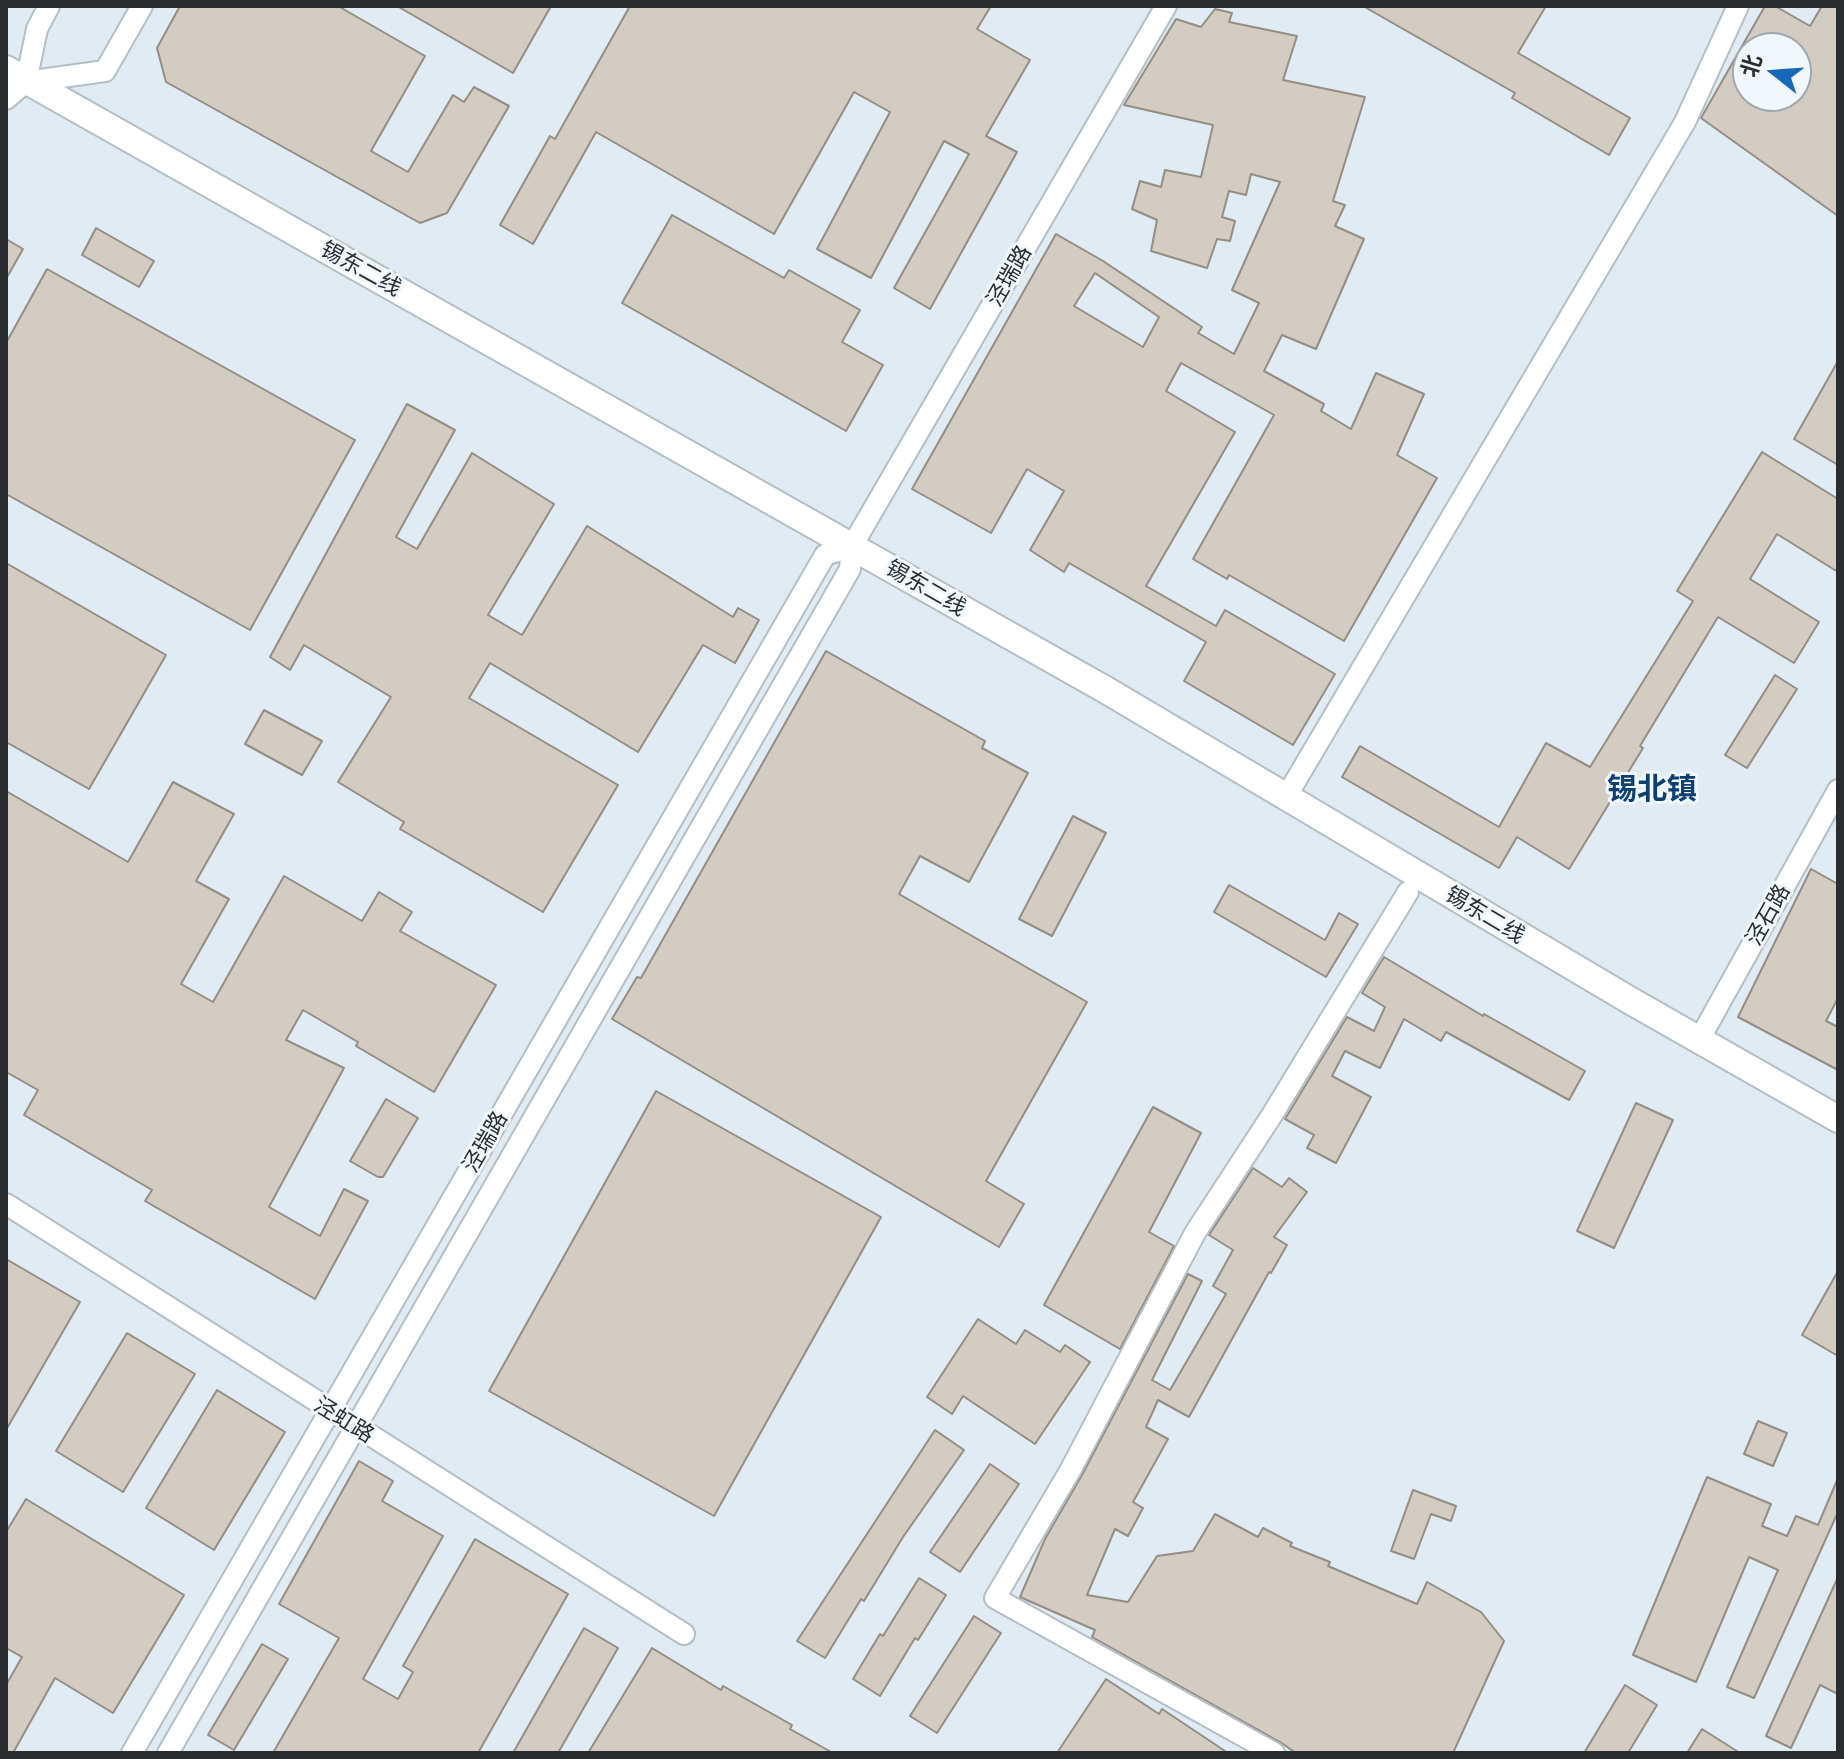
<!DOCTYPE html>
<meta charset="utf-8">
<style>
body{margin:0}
#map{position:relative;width:1844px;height:1759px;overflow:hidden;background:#e1ebf3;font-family:Lato,"Noto Sans SC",sans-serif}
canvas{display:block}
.frame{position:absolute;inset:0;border:8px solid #2a2d30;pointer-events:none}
.north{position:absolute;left:1732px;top:32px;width:80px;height:80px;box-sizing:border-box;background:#f0f8fe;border:2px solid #a1a7ac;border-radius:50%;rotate:287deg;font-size:22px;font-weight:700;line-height:32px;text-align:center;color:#2a2d30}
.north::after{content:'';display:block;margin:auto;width:28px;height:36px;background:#1768b7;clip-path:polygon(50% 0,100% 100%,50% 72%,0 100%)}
</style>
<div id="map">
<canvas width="1844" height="1759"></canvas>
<div class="frame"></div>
<div class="north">北</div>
</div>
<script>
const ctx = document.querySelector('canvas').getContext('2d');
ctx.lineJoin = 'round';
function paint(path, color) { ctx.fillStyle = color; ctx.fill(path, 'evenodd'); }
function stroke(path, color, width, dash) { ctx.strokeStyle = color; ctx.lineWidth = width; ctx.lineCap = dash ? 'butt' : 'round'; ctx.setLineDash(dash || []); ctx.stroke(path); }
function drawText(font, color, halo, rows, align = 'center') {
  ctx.font = font + ' Lato,"Noto Sans SC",sans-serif'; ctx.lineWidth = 6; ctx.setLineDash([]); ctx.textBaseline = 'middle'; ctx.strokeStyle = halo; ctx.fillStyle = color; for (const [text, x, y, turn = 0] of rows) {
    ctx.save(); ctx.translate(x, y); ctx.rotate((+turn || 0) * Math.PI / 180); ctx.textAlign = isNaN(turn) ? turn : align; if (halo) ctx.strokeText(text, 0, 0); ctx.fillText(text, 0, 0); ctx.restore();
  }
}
const building = new Path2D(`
 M 180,6 L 338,6 L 425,56 L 371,151 L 408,172 L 453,95 L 464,102 L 474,87 L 509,106 L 447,213 L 420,223 L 166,82 L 157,48 Z
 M 397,6 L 551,6 L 513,73 Z
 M 630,6 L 991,6 L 977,29 L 1030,60 L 986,136 L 1017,152 L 930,309 L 894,288 L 969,154 L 944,141 L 871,278 L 817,249 L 890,112 L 854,92 L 774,234 L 596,132 L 533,244 L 500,225 L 550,136 L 555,139 Z
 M 1363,6 L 1546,6 L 1518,53 L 1630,118 L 1609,155 L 1512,98 L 1515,93 Z
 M 1765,6 L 1775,6 L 1810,26 L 1822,6 L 1838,6 L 1838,216 L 1701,118 ZM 1748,48 L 1796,48 L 1796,96 L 1748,96 Z
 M 1215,9 L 1232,13 L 1229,22 L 1297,36 L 1283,80 L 1365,97 L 1333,201 L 1345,205 L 1335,226 L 1364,239 L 1316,349 L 1282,335 L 1264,371 L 1324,404 L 1321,411 L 1351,429 L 1376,373 L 1424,394 L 1397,455 L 1437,478 L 1344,641 L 1229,575 L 1227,579 L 1193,559 L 1274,415 L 1181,363 L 1166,391 L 1235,432 L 1146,586 L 1216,626 L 1225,610 L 1335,674 L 1293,745 L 1184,681 L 1206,642 L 1069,563 L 1064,572 L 1030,550 L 1064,491 L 1027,469 L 991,533 L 912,489 L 1056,234 L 1103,261 L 1202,327 L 1198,333 L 1234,354 L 1259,303 L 1232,290 L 1280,182 L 1251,174 L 1246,195 L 1229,191 L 1222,217 L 1235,221 L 1230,241 L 1217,239 L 1207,268 L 1151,251 L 1157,220 L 1132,209 L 1140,181 L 1161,187 L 1165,170 L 1201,177 L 1213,125 L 1124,105 L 1176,19 L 1201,27 ZM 1095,273 L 1159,317 L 1143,347 L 1074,306 Z
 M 672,215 L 784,278 L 789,270 L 860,310 L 842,342 L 883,365 L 846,431 L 622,303 Z
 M 96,228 L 154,261 L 139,287 L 82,255 Z
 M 6,239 L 23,249 L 6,279 Z
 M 47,269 L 355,440 L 250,630 L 6,494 L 6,343 Z
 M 1838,361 L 1838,465 L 1794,439 Z
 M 407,404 L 455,430 L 396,537 L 417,549 L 472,453 L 554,504 L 488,615 L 522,635 L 587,526 L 733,617 L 738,608 L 759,620 L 735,663 L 703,645 L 638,752 L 490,663 L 469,698 L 618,785 L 543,912 L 400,829 L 404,822 L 338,782 L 391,697 L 304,645 L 290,670 L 270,657 Z
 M 1762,452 L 1838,499 L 1838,572 L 1777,534 L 1750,579 L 1819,622 L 1794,663 L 1718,617 L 1640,746 L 1643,748 L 1569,869 L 1517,837 L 1499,868 L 1342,777 L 1360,746 L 1499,827 L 1546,743 L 1590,767 L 1693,601 L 1677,591 Z
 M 6,563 L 166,655 L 89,789 L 6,742 Z
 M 826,651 L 985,741 L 982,748 L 1028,773 L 969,882 L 920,856 L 899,894 L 1087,1002 L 986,1181 L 1024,1204 L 999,1247 L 612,1019 L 637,977 L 641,978 Z
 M 1775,675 L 1797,689 L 1747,768 L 1725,755 Z
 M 264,710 L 322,741 L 302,775 L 245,744 Z
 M 173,782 L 234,814 L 196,881 L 229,899 L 181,984 L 213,1002 L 284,876 L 362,921 L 379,892 L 412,912 L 400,931 L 496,985 L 434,1092 L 356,1046 L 358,1042 L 303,1010 L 286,1040 L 344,1068 L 269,1207 L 320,1236 L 344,1189 L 368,1201 L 315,1299 L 145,1201 L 152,1190 L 24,1115 L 38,1090 L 6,1072 L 6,791 L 128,862 Z
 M 1073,816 L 1106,833 L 1052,936 L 1019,919 Z
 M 1811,869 L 1838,884 L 1838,998 L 1826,1021 L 1838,1027 L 1838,1070 L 1738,1017 Z
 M 1229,885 L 1325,940 L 1339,913 L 1358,924 L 1326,977 L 1214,912 Z
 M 1384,957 L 1483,1016 L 1484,1014 L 1585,1071 L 1569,1100 L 1446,1032 L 1441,1041 L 1404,1019 L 1380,1068 L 1345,1051 L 1332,1076 L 1371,1097 L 1336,1163 L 1307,1148 L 1314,1135 L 1285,1119 L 1347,1017 L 1374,1031 L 1385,1007 L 1362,993 Z
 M 656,1091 L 881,1217 L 714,1516 L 489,1391 Z
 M 386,1099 L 418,1118 L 383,1177 L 378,1177 L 350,1161 Z
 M 1636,1103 L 1673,1120 L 1614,1248 L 1577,1231 Z
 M 1153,1107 L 1201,1133 L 1149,1232 L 1174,1246 L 1120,1349 L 1044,1305 Z
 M 1253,1168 L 1282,1187 L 1289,1178 L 1307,1192 L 1274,1237 L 1287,1245 L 1271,1273 L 1269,1272 L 1189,1417 L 1158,1400 L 1146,1427 L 1168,1439 L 1133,1502 L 1143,1508 L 1128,1536 L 1115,1529 L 1087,1595 L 1128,1602 L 1157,1556 L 1193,1551 L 1215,1514 L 1258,1537 L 1263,1528 L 1292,1543 L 1290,1546 L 1330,1562 L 1328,1566 L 1417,1604 L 1427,1582 L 1481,1612 L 1504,1641 L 1453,1753 L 1296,1753 L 1280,1742 L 1092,1637 L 1095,1630 L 1020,1597 L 1045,1539 L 1082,1475 L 1188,1274 L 1202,1281 L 1152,1380 L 1170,1390 L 1226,1294 L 1213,1286 L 1233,1250 L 1209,1235 Z
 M 6,1259 L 80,1302 L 6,1430 Z
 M 1838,1271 L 1838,1356 L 1802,1335 Z
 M 978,1319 L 1016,1344 L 1025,1330 L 1060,1352 L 1065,1345 L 1090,1362 L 1035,1444 L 963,1396 L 952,1414 L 927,1397 Z
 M 127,1333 L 195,1374 L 123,1492 L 56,1451 Z
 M 217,1390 L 285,1432 L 214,1550 L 146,1508 Z
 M 1758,1421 L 1787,1433 L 1773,1466 L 1744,1454 Z
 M 935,1430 L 964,1450 L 903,1537 L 864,1601 L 861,1599 L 825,1658 L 797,1641 Z
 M 359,1461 L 393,1481 L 382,1501 L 443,1536 L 363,1679 L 398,1699 L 413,1672 L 403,1666 L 475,1539 L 568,1594 L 478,1753 L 273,1753 L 339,1638 L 279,1604 Z
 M 990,1464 L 1019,1484 L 960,1572 L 930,1552 Z
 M 1707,1477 L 1771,1504 L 1762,1526 L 1787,1536 L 1796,1516 L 1818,1525 L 1838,1478 L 1838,1512 L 1754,1698 L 1727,1687 L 1778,1570 L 1749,1557 L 1696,1682 L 1633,1655 Z
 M 1413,1490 L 1456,1506 L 1451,1521 L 1431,1514 L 1414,1559 L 1391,1551 Z
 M 26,1499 L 184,1595 L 113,1713 L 55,1678 L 13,1753 L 6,1753 L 6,1685 L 22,1657 L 6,1648 L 6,1532 Z
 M 1838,1577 L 1838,1694 L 1820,1685 L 1791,1748 L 1766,1736 Z
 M 919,1578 L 946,1595 L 918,1640 L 915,1638 L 880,1696 L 853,1679 L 880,1634 L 883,1636 Z
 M 974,1616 L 1001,1633 L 937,1733 L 910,1716 Z
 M 584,1628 L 618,1648 L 558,1753 L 513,1753 Z
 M 262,1644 L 288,1659 L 234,1750 L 208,1735 Z
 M 652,1648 L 721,1690 L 723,1686 L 792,1725 L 790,1729 L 833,1753 L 588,1753 Z
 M 1106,1679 L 1159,1714 L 1162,1709 L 1228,1753 L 1057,1753 Z
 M 1625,1685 L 1657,1705 L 1628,1753 L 1584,1753 Z
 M 1702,1729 L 1740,1753 L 1687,1753 Z`);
paint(building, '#d3ccc3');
stroke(building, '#938d84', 2);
const minor = new Path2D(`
 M 26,82 L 37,29 L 49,6
 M 6,99 L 26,82 L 105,71 L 142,6
 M 1286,797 L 1685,122 L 1738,6
 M 1699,1040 L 1838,790
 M 6,1204 L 684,1634
 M 132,1753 L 825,555 L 852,546
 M 168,1753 L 850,569 L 852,546 L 1166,6
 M 1274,1753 L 995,1598 L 1071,1469 L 1195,1233 L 1272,1115 L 1408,892`);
const major = new Path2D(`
 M 6,69 L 1106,690 L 1631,1001 L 1838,1119`);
stroke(minor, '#b4bec5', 24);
stroke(major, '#b4bec5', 30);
stroke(minor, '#fff', 20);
stroke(major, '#fff', 26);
drawText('22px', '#2a2d30', '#f0f8fe', [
 ["锡东二线",361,269,29],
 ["泾瑞路",1009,276,-60],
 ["锡东二线",926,588,30],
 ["锡东二线",1485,915,31],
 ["泾石路",1768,915,-61],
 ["泾瑞路",485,1142,-60],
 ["泾虹路",344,1420,32]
]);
drawText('bold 30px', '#0d3f71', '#f0f8fe', [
 ["锡北镇",1652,789]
]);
</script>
